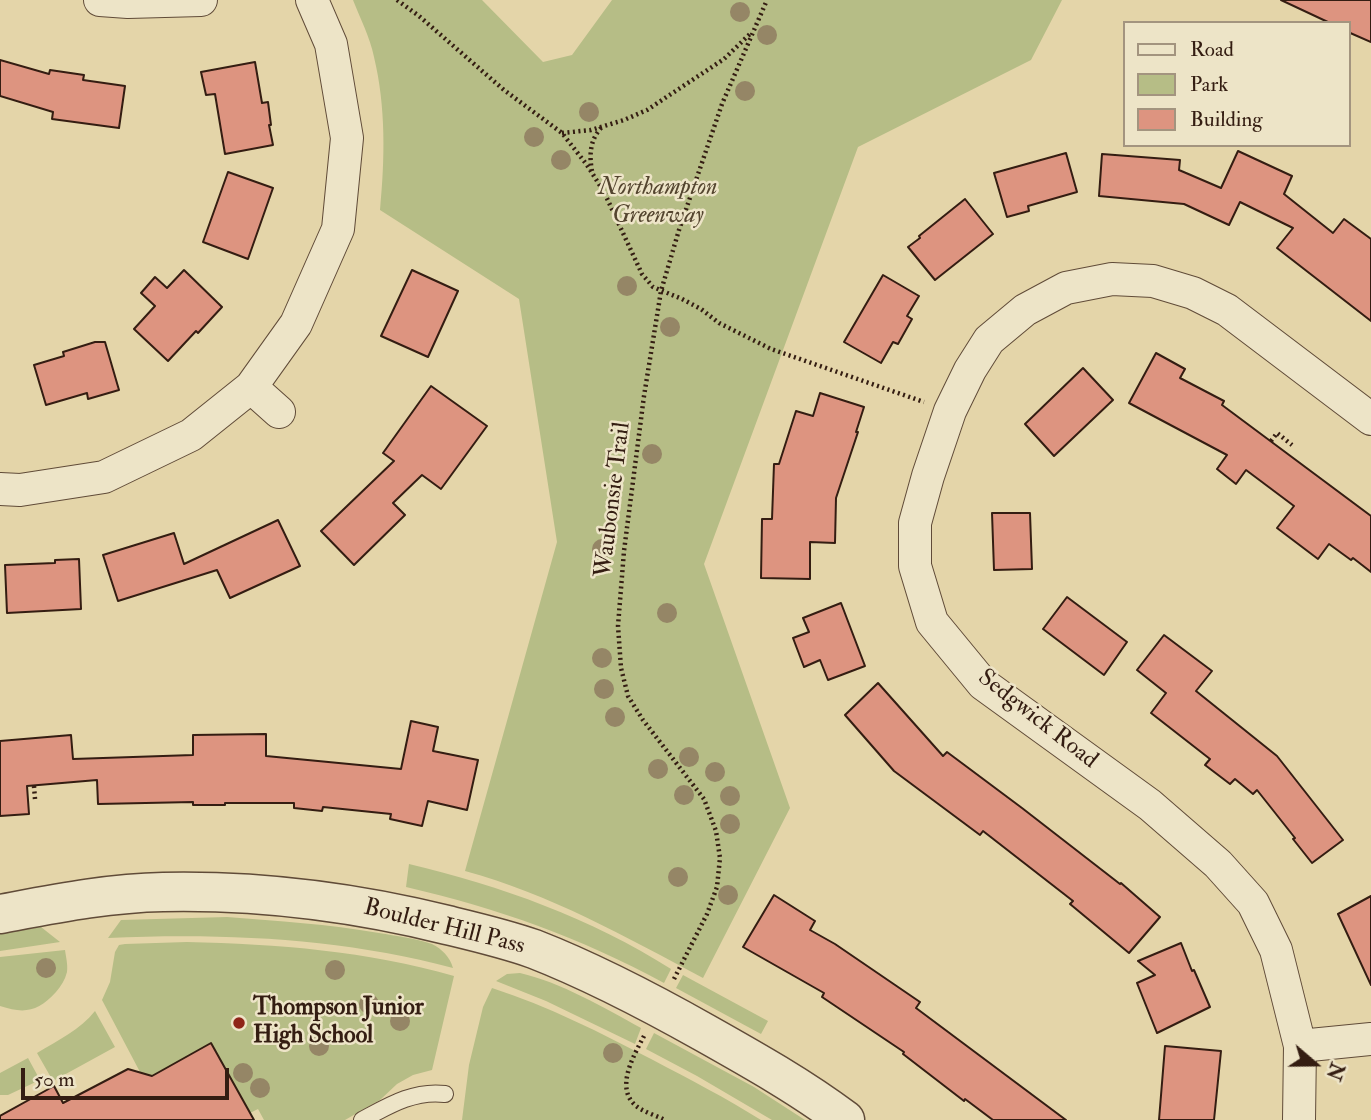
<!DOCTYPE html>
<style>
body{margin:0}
#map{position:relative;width:1371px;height:1120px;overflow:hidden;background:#e4d5a9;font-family:"IM FELL Double Pica",serif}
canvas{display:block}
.legend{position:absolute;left:1123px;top:21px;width:228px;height:126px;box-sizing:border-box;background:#ede4c7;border:2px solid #a3947f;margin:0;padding:9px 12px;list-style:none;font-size:21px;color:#341d12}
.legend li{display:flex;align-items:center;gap:14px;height:35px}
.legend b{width:35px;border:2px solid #a3947f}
.north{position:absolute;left:1280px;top:1029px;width:70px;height:70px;-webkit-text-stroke:5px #ede4c7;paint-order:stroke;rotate:110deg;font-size:19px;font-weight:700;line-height:28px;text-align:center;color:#341d12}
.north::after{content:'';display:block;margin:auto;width:24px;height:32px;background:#341d12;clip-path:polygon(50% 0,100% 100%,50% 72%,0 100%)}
.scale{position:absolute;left:21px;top:1068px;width:208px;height:32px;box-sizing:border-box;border:4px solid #341d12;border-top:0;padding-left:9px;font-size:21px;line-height:24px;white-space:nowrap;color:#341d12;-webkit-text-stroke:5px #ede4c7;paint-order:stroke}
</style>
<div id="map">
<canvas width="1371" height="1120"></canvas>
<ul class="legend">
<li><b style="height:9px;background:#ede4c7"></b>Road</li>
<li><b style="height:19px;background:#b6bd86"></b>Park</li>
<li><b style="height:19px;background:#dd9480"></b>Building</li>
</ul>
<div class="north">N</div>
<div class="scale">50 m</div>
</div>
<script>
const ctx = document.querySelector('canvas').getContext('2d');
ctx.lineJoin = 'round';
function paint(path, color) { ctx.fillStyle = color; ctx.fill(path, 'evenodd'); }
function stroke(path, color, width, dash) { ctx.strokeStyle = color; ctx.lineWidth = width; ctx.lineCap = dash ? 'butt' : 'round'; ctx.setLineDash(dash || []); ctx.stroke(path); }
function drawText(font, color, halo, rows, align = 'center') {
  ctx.font = font + ' "IM FELL Double Pica",serif'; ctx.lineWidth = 5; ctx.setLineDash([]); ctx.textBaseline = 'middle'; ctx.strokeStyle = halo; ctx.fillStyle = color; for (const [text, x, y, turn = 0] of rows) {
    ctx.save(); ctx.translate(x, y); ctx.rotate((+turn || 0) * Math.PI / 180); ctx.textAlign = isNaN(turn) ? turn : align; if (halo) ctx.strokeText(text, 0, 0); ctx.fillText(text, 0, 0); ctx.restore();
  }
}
paint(new Path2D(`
 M 353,0 L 482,0 L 543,62 L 572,55 L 612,0 L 1062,0 L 1031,60 L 858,147 L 704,564 L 790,808 L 703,978 C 626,937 550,894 465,871 L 557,542 L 519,299 L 380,210 C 385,159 386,107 374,57 C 370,37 360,18 353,0 Z
 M 409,864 C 501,886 591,918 671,969 L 664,983 C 579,937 500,909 406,887 Z
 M 227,917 C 278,921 328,924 379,933 C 396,936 415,938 432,944 C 442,949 450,957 453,968 C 340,938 225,933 108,938 L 121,920 Z
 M 41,927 L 60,942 L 0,951 L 0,934 Z
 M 187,942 C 278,944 367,951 454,976 L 432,1070 L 413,1075 L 397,1084 L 380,1100 L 345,1120 L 264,1120 L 258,1109 L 250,1113 L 211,1044 L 152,1076 L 140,1072 L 102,1000 L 110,982 L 115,952 L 119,945 L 125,944 Z
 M 65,950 C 66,957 68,965 67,972 C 65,980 61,986 56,992 C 38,1012 24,1014 0,1006 L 0,957 Z
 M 520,973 C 560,982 605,1008 641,1028 L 635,1044 L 546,1001 L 496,981 L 507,974 Z
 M 683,975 L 768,1021 L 761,1034 L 676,988 Z
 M 492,988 C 548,1006 601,1033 653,1060 C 689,1079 726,1098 761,1120 L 462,1120 L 469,1065 L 483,1007 Z
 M 95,1011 L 115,1047 L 53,1081 L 37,1053 C 58,1040 80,1030 95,1011 Z
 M 654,1033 L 754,1087 L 805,1120 L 772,1120 L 697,1076 L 646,1049 Z
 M 28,1058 L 40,1080 L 8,1095 L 0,1095 L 0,1073 Z`), '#b6bd86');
const building = new Path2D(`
 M 1281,0 L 1371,0 L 1371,42 L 1348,32 L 1348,23 L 1330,23 Z
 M 0,60 L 49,74 L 50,70 L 84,75 L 83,80 L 125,86 L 119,128 L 52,119 L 53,112 L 0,96 Z
 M 255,62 L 262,103 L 268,102 L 271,125 L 269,125 L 273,145 L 225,154 L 215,94 L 206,95 L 201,72 Z
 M 1238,151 L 1292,176 L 1284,194 L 1333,233 L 1344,219 L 1371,239 L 1371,321 L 1277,248 L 1293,228 L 1240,202 L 1229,225 L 1184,204 L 1099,196 L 1102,154 L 1180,160 L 1179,170 L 1221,188 Z
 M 1066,153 L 1077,192 L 1028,206 L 1029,211 L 1007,217 L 994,173 Z
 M 228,172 L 273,188 L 248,259 L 203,242 Z
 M 965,199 L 993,234 L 935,280 L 908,247 L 920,238 L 919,236 Z
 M 184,270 L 222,307 L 198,333 L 196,331 L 168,361 L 134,329 L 155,306 L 141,293 L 155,277 L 167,288 Z
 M 412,270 L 458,291 L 428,357 L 381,336 Z
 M 883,275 L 919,296 L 907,316 L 912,319 L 898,344 L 893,342 L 881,363 L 844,342 Z
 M 95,342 L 105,342 L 119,390 L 88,399 L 87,393 L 46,405 L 34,365 L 64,356 L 63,352 Z
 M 1156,353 L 1185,369 L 1180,378 L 1224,401 L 1222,405 L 1371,516 L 1371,572 L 1353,558 L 1351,560 L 1329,544 L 1318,559 L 1277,528 L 1294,506 L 1246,470 L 1236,484 L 1217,469 L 1227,455 L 1129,403 Z
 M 1083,368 L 1113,400 L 1054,456 L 1025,424 Z
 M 431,386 L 487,426 L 441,489 L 422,475 L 393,503 L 405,515 L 354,565 L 321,531 L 394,461 L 383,453 Z
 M 820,393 L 864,407 L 856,432 L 858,432 L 836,498 L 835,543 L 810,542 L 810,579 L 761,578 L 762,519 L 772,519 L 774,464 L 779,464 L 796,411 L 813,416 Z
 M 992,513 L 1030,513 L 1032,569 L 994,570 Z
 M 278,520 L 300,566 L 230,598 L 217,570 L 118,601 L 103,555 L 174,533 L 184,564 Z
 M 79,559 L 81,609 L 7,613 L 5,565 L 55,563 L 55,560 Z
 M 1067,597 L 1127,642 L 1104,675 L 1043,629 Z
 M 841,603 L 865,666 L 828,680 L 820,660 L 804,667 L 793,638 L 809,632 L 803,618 Z
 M 1164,635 L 1212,671 L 1196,691 L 1277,756 L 1343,840 L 1312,863 L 1293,839 L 1295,838 L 1257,790 L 1253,794 L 1235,779 L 1230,784 L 1205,765 L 1210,759 L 1151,713 L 1166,693 L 1137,670 Z
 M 878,683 L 943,756 L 947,752 L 1022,808 L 1120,884 L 1121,883 L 1160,917 L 1129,953 L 1070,904 L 1073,901 L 983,831 L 980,835 L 894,771 L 845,715 Z
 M 411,721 L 438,727 L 433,751 L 478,760 L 467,810 L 428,801 L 422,826 L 390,819 L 391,814 L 323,807 L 322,811 L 294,808 L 294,803 L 225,803 L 225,805 L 193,805 L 193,802 L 98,804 L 97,780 L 27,786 L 29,814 L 0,816 L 0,741 L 71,735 L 73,759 L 193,755 L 193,735 L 266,734 L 266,756 L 401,769 Z
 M 774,895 L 815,921 L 810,930 L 835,944 L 920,1002 L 916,1008 L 1066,1120 L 993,1120 L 965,1099 L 964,1101 L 903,1054 L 904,1052 L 822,997 L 824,993 L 743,947 Z
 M 1371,896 L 1371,985 L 1338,914 Z
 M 1181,943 L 1192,971 L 1194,970 L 1210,1007 L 1157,1033 L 1137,983 L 1155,975 L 1138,961 Z
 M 211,1043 L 254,1120 L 0,1120 L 0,1116 L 54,1086 L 63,1103 L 128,1069 L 152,1076 Z
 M 1165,1046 L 1221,1051 L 1214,1120 L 1159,1120 Z`);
paint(building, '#dd9480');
stroke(building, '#341d12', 2);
const service = new Path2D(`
 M 362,1120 C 388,1106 414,1090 445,1094`);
const minor = new Path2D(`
 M 100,0 L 128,2 L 201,0
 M 251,387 L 279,412
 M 0,489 L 20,490 L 104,477 L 191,435 L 251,387 L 296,324 L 338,229 L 347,138 L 331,44 L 312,0
 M 1300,1046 L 1371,1039
 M 1299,1120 L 1300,1046 L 1276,950 L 1253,903 L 1218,864 L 1150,805 L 983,684 L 932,622 L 915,566 L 915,523 L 928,476 L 950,411 L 970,370 L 989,340 L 1025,310 L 1066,288 L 1112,279 L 1153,281 L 1193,293 L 1227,310 L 1371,419`);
const tertiary = new Path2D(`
 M 0,914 C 54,904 108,893 163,892 C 259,890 354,902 447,925 C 476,932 506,939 534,949 C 593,972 650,1002 705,1033 C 753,1060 801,1087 845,1120`);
stroke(service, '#604b38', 18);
stroke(minor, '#604b38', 34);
stroke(tertiary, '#604b38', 41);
stroke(new Path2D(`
 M 397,0 L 419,16 L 504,90 L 562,133 L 587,165 L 604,192 L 642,274 L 653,287 L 682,299 L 701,309 L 719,323 L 771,349 L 924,402
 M 562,133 L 591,130 L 624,120 L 647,110 L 724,59 L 751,33
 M 592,171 C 589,155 590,139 602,127
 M 1271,441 L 1277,433 L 1292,445
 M 34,786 L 35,799
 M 674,979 L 707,914 L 717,887 L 720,858 L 716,831 L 704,799 L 643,720 L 628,696 L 621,668 L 618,626 L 624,551 L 644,396 L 661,291 L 679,230 L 722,104 L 767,0
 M 644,1036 C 633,1057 613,1091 639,1108 C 647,1113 657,1116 665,1120`), '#341d12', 4.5, [2, 3.5]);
stroke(service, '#ede4c7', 16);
stroke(minor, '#ede4c7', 32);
stroke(tertiary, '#ede4c7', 38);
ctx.fillStyle = '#958666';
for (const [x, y] of [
 [740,12],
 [767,35],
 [745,91],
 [589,112],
 [534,137],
 [561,160],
 [627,286],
 [670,327],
 [652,454],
 [602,549],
 [667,613],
 [602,658],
 [604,689],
 [615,717],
 [689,757],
 [658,769],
 [715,772],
 [684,795],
 [730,796],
 [730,824],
 [678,877],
 [728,895],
 [46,968],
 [335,970],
 [369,1004],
 [400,1021],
 [319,1046],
 [613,1053],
 [243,1073],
 [260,1088]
]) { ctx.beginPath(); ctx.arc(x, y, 10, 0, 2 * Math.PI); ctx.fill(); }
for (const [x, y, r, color] of [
 [239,1023,7,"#8f2418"]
]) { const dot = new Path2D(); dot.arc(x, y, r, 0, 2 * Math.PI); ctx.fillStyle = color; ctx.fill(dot); stroke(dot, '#ede4c7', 2.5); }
drawText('italic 24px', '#54452f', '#ede4c7', [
 ["Northampton",658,189],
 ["Greenway",658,217]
]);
drawText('24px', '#341d12', '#ede4c7', [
 ["Waubonsie Trail",614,500,-83],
 ["Sedgwick Road",1037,720,38],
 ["Boulder Hill Pass",444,928,14]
]);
drawText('bold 24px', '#341d12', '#ede4c7', [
 ["Thompson Junior",253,1009],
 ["High School",253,1037]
], 'left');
</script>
